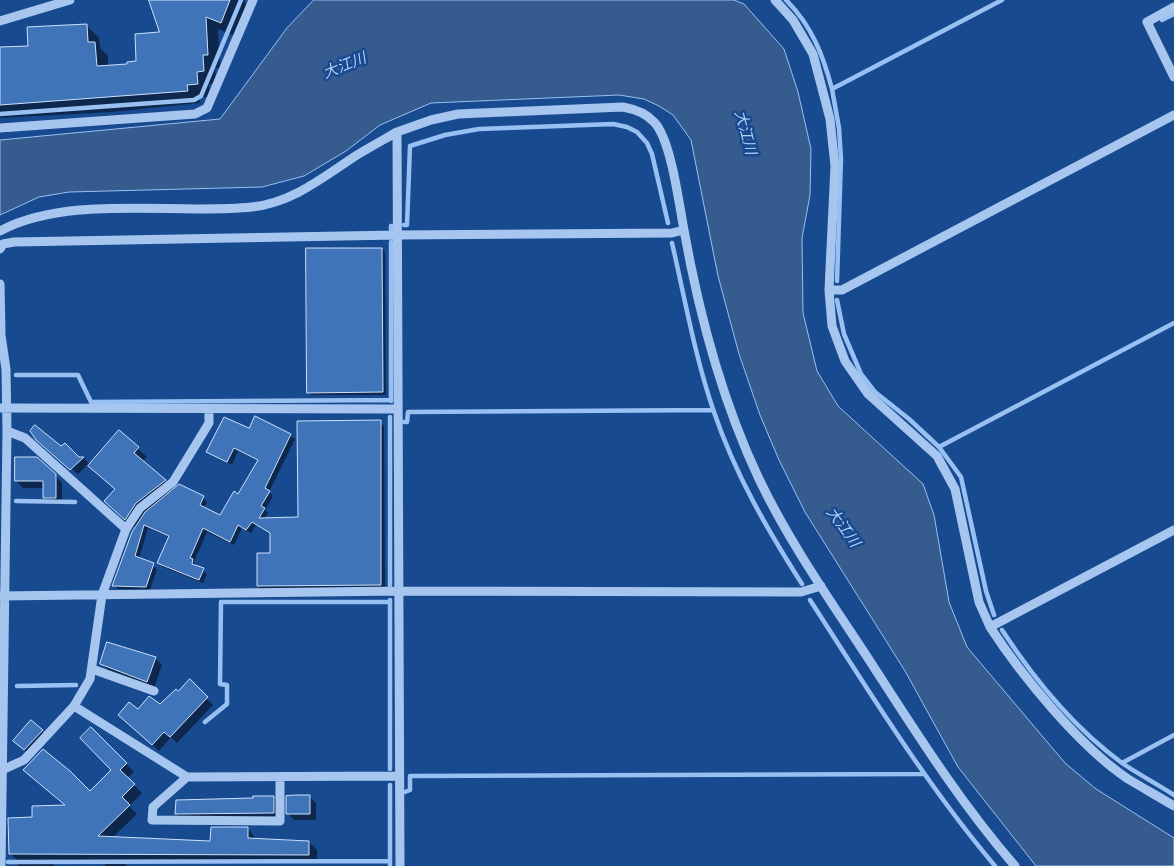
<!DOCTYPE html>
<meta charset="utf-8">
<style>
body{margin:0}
canvas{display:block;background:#184a90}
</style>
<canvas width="1174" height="866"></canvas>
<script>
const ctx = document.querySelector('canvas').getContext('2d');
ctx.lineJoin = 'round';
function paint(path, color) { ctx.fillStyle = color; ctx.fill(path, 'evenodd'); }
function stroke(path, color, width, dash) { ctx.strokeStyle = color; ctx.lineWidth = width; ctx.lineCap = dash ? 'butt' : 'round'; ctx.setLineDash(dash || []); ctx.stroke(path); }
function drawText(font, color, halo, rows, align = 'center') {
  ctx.font = font + ' "Source Sans 3","Noto Sans JP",sans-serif'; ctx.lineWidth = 5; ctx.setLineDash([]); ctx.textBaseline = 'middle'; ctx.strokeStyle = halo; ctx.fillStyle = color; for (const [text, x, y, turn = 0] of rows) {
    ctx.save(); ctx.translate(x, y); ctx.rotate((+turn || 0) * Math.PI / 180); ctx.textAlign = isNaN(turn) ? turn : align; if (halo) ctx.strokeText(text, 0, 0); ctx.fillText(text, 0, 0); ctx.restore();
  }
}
const water = new Path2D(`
 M 314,0 L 734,0 L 744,4 L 784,49 L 798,92 L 811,149 L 810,195 L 802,238 L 803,313 L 817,371 L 838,406 L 923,484 L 934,515 L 949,602 L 967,647 L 1065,763 L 1096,789 L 1174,838 L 1174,866 L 1036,866 L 958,767 L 905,671 L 805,512 L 779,460 L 760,415 L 739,354 L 718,276 L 691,140 L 673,115 L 659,106 L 644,99 L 619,95 L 431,103 L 380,125 L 346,151 L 304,176 L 262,187 L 69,192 L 39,197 L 0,215 L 0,140 L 220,119 L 287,28 Z`);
paint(water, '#365b8f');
stroke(water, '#98c0f2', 1);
paint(new Path2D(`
 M 150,0 L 244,0 L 246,6 L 233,35 L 218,29 L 220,68 L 215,68 L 216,84 L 209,84 L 210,97 L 200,97 L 200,103 L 112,112 L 0,118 L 0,49 L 29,47 L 86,25 L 99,38 L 100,48 L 108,56 L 108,67 L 138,63 L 160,33 Z
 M 382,249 L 385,252 L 386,395 L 311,395 L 308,392 Z
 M 255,418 L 295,439 L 269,492 L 273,496 L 265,510 L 268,513 L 265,519 L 299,518 L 380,422 L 384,426 L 385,589 L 262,590 L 258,586 L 271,554 L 271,534 L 256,525 L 251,533 L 242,528 L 234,545 L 207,532 L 194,562 L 196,567 L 207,574 L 203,583 L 163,567 L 159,563 L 169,537 L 148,528 L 139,559 L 157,569 L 150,590 L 118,589 L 114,586 L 135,528 L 114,509 L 116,489 L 88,464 L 78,474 L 44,445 L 61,448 L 79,458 L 84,458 L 90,465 L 119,432 L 147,457 L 142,462 L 174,490 L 203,498 L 207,502 L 204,508 L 221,516 L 238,495 L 259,461 L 238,451 L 232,465 L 208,451 L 249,430 Z
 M 55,475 L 62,483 L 62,504 L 51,504 L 44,497 L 44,488 L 23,488 L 16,481 Z
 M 155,658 L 162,665 L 154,688 L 108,670 L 101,663 Z
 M 190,681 L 213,705 L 177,743 L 171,737 L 159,751 L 126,722 L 138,711 L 160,706 Z
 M 31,722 L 49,738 L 32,756 L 21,747 Z
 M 91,728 L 134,772 L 127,778 L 142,793 L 129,806 L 137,814 L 112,838 L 212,842 L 248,828 L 256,839 L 309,842 L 317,850 L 317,862 L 126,862 L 126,866 L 105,866 L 105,860 L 54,861 L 54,866 L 18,866 L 18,861 L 10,853 L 33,818 L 67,806 L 33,778 L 90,792 L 113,770 Z
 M 273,797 L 280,804 L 280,820 L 183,820 L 176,813 Z
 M 310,797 L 316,803 L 316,820 L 294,820 L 288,813 Z`), '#0007');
stroke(new Path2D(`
 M 786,0 C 812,26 823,55 832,89 L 1002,0
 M 1162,20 L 1174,14
 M 832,89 L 839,128 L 841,159 L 837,281
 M 0,114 L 194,100 L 201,96 L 241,0
 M 404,225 L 407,225 L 410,146 L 445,135 L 479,129 L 613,124 L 627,127 L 637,132 L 647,143 L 652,154 L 668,223
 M 391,230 L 391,226 L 394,226
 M 672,243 C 685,299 695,357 714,412 C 735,474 767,529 802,584
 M 837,300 L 844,334 L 861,374 L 875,392 L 909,419 L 939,447 L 961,477 L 986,591 L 994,615
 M 16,375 L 78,375 L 91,402 L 390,400
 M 391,401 L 391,242
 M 404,422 L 407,422 L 408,412 L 713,410
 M 939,447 L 1174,323
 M 16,501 L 75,502
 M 390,585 L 390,417
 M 810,600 C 869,691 925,783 995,866
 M 1002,630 C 1034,679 1074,728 1122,763 C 1138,774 1157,784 1174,795
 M 17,686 L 76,685
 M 205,722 L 227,704 L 227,685 L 220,684 L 221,602 L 390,602
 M 1122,763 L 1174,735
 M 390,769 L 390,600
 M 405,792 L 410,790 L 410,776 L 923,774
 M 8,862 L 390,861
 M 390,866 L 390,785`), '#98c0f2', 4.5);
const building = new Path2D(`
 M 149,0 L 230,0 L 221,23 L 206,17 L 208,55 L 203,55 L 204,71 L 197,72 L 198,84 L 187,85 L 188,91 L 0,105 L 0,47 L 28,46 L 27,27 L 87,24 L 88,42 L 95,42 L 97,66 L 127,64 L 127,62 L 136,61 L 135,34 L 159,32 Z
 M 306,248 L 382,248 L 383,392 L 307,393 Z
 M 255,416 L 291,434 L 265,488 L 270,491 L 261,506 L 265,508 L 259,518 L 298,517 L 297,421 L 381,420 L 381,585 L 257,586 L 257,553 L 270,553 L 270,533 L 252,522 L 246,530 L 238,525 L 230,542 L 203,528 L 190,558 L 193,559 L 192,564 L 204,568 L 199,580 L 157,563 L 169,536 L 144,525 L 135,556 L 154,563 L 146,587 L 112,586 L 132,532 L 145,512 L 179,484 L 204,496 L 200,505 L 220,515 L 234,491 L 238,494 L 258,460 L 234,448 L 227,462 L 206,452 L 224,417 L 249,428 Z
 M 35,425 L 61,446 L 65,443 L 79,457 L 84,457 L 70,470 L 36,440 L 30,431 Z
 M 119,430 L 139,447 L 134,453 L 166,480 L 136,503 L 125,520 L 104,501 L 115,489 L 88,466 Z
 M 15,457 L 37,457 L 56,474 L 56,498 L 43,498 L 43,481 L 15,481 Z
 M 107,642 L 156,657 L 147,682 L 100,664 Z
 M 190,679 L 208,697 L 170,737 L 164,732 L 152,745 L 118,715 L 129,702 L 138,709 L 149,696 L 160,704 L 176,689 L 178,691 Z
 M 31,720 L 43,730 L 24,750 L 13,741 Z
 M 91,727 L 127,763 L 120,770 L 135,784 L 122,797 L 130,805 L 98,836 L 210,841 L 211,827 L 248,827 L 248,838 L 309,841 L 309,855 L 9,854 L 8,818 L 32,817 L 32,806 L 65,805 L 23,770 L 43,749 L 70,771 L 90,791 L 111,770 L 80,738 Z
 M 296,795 L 310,795 L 310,814 L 286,814 L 286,796 Z
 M 253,796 L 274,796 L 274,813 L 175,814 L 176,800 L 253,798 Z`);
paint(building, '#4074b9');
stroke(building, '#cce0fb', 1);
stroke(new Path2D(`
 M 775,0 L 793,20 L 813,54 L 830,119 L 835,166 L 829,290 L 842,290 L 1174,115
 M 1174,7 L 1147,22 L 1174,77
 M 0,21 L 70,0
 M 0,128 L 195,114 L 207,108 L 253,0
 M 0,231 C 70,194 174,215 252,207 C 294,202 323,177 357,155 C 370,147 383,140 397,132
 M 0,249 L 3,244 L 14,242 L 397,235 L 672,233 L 684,230 C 699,314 722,401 759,479 C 791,546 835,607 875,669 C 919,737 962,805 1015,866
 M 0,284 L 1,333
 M 829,290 L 832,326 L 845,361 L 868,394 L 937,456 L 955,489 L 979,602 L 990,627 L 1174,530
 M 0,329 L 6,369 L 7,431 L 1,866
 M 0,408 L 397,409
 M 7,431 L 25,438 L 126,529
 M 0,596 L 397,591 L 801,592 L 821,586
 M 990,627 C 1022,676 1079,746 1128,779 C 1143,788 1159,797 1174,806
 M 92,669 L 154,691
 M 74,706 L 187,777 L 398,776
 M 0,771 L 24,760 L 74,706 L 90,679 L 102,595 L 126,529 L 140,508 L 173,482 L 209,423 L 209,410
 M 187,777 L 153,807 L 152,820 L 280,821 L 280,777
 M 400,866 L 397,132 L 431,120 L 458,114 L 623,107 C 634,109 646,113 654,122 C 671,139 679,204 684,230`), '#a6c6f0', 9);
drawText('italic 15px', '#b2d0f7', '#184a90', [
 ["大江川",345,67,-22],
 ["大江川",744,133,75],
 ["大江川",842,528,54]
]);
</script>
